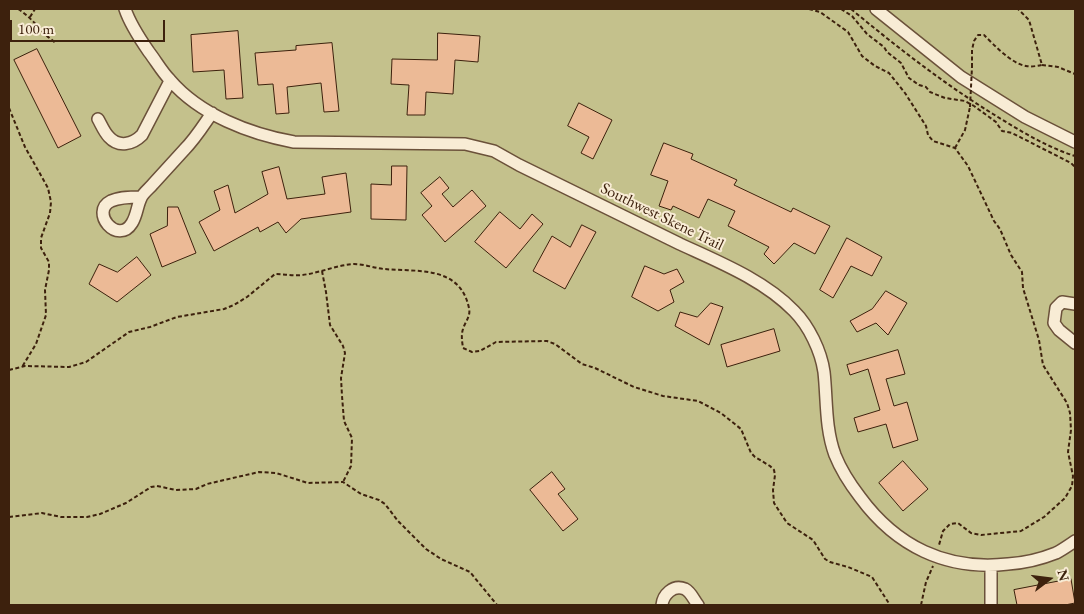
<!DOCTYPE html>
<style>
body{margin:0}
#map{position:relative;width:1084px;height:614px;overflow:hidden;background:#f5e2bf;font-family:"EB Garamond",serif}
canvas{display:block}
.frame{position:absolute;inset:0;border:10px solid #3d210d;pointer-events:none}
.north{position:absolute;left:1024px;top:554px;width:50px;height:50px;-webkit-text-stroke:4px #f8ecd5;paint-order:stroke;rotate:75deg;font-size:14px;font-weight:700;line-height:20px;text-align:center;color:#3d210d}
.north::after{content:'';display:block;margin:auto;width:18px;height:22px;background:#3d210d;clip-path:polygon(50% 0,100% 100%,50% 72%,0 100%)}
.scale{position:absolute;left:10px;top:20px;width:155px;height:22px;box-sizing:border-box;border:2px solid #3d210d;border-top:0;padding-left:6px;font-size:15px;line-height:18px;white-space:nowrap;color:#3d210d;-webkit-text-stroke:4px #f8ecd5;paint-order:stroke}
</style>
<div id="map">
<canvas width="1084" height="614"></canvas>
<div class="frame"></div>
<div class="north">N</div>
<div class="scale">100 m</div>
</div>
<script>
const ctx = document.querySelector('canvas').getContext('2d');
ctx.lineJoin = 'round';
function paint(path, color) { ctx.fillStyle = color; ctx.fill(path, 'evenodd'); }
function stroke(path, color, width, dash) { ctx.strokeStyle = color; ctx.lineWidth = width; ctx.lineCap = dash ? 'butt' : 'round'; ctx.setLineDash(dash || []); ctx.stroke(path); }
function drawText(font, color, halo, rows, align = 'center') {
  ctx.font = font + ' "EB Garamond",serif'; ctx.lineWidth = 4; ctx.setLineDash([]); ctx.textBaseline = 'middle'; ctx.strokeStyle = halo; ctx.fillStyle = color; for (const [text, x, y, turn = 0] of rows) {
    ctx.save(); ctx.translate(x, y); ctx.rotate((+turn || 0) * Math.PI / 180); ctx.textAlign = isNaN(turn) ? turn : align; if (halo) ctx.strokeText(text, 0, 0); ctx.fillText(text, 0, 0); ctx.restore();
  }
}
paint(new Path2D(`
 M 9,9 L 1075,9 L 1075,605 L 9,605 Z`), '#c4c18c');
const building = new Path2D(`
 M 238,31 L 243,98 L 226,99 L 224,70 L 193,72 L 191,35 Z
 M 438,33 L 480,36 L 478,62 L 455,60 L 453,94 L 426,92 L 425,115 L 407,115 L 409,85 L 391,84 L 392,59 L 437,60 Z
 M 332,43 L 339,111 L 324,112 L 321,83 L 287,87 L 289,113 L 276,114 L 273,84 L 258,85 L 255,53 L 296,50 L 296,46 Z
 M 37,49 L 81,136 L 58,148 L 14,60 Z
 M 579,103 L 612,120 L 593,159 L 581,153 L 589,137 L 568,126 Z
 M 664,143 L 693,154 L 691,159 L 737,180 L 734,185 L 791,212 L 793,208 L 830,226 L 815,254 L 794,243 L 774,264 L 764,254 L 769,247 L 728,226 L 735,211 L 708,199 L 699,218 L 673,206 L 671,210 L 659,206 L 668,181 L 651,175 Z
 M 392,166 L 407,166 L 406,220 L 371,219 L 371,184 L 391,185 Z
 M 279,167 L 287,199 L 325,194 L 322,177 L 346,173 L 351,212 L 301,219 L 286,233 L 278,222 L 260,232 L 258,227 L 214,251 L 199,222 L 220,210 L 214,191 L 228,185 L 235,213 L 268,194 L 262,172 Z
 M 440,177 L 449,188 L 442,194 L 453,207 L 472,190 L 486,206 L 445,242 L 422,215 L 432,206 L 421,193 Z
 M 168,207 L 178,207 L 196,253 L 162,267 L 150,234 L 167,226 Z
 M 500,212 L 520,229 L 532,214 L 543,224 L 506,268 L 475,242 Z
 M 582,225 L 596,232 L 565,289 L 533,271 L 552,236 L 570,247 Z
 M 847,238 L 882,257 L 872,276 L 851,266 L 833,298 L 820,290 Z
 M 137,257 L 151,275 L 117,302 L 89,284 L 99,264 L 117,272 Z
 M 645,266 L 664,274 L 677,269 L 684,282 L 670,290 L 674,302 L 658,311 L 632,297 Z
 M 886,291 L 907,303 L 888,335 L 876,323 L 857,332 L 850,321 L 872,309 Z
 M 711,303 L 723,307 L 709,345 L 675,326 L 680,312 L 697,317 Z
 M 774,329 L 780,351 L 727,367 L 721,345 Z
 M 898,350 L 905,374 L 886,379 L 894,406 L 907,402 L 918,440 L 893,448 L 886,424 L 858,432 L 854,418 L 880,410 L 868,369 L 850,375 L 847,365 Z
 M 903,461 L 928,489 L 903,511 L 879,483 Z
 M 552,472 L 565,489 L 558,494 L 578,519 L 563,531 L 530,490 Z
 M 1071,579 L 1075,603 L 1065,605 L 1017,605 L 1014,590 Z`);
paint(building, '#ecba96');
stroke(building, '#3d210d', 1);
const minor = new Path2D(`
 M 125,9 C 130,24 140,39 149,52 C 156,61 162,72 170,80 C 200,115 250,134 294,142 L 465,144 L 494,151 L 519,165 C 573,191 626,218 680,244 C 719,262 764,280 794,311 C 809,326 821,351 824,372 C 827,399 825,428 835,455 C 841,470 850,484 860,497 C 896,546 946,571 1008,564 C 1024,563 1041,559 1056,553 C 1062,550 1069,545 1075,541
 M 876,9 L 961,77 L 1025,117 L 1075,142
 M 98,119 C 101,124 104,132 109,137 C 119,148 133,144 142,135 L 170,81
 M 141,197 C 131,197 120,197 111,201 C 89,212 118,246 132,223 C 137,215 137,206 141,198 C 143,193 150,188 153,184 C 164,172 174,161 184,150 C 195,139 203,126 212,113
 M 1075,304 L 1062,302 L 1056,308 L 1054,323 L 1059,330 L 1075,343
 M 991,566 L 991,605
 M 662,605 C 663,595 673,584 685,589 C 691,592 694,600 698,605`);
stroke(minor, '#6b513a', 14);
stroke(new Path2D(`
 M 9,9 L 17,9
 M 18,9 C 33,18 41,33 56,43
 M 809,9 L 820,12 L 848,32 L 862,56 L 875,66 L 889,73 L 905,93 L 926,126 L 928,135 L 933,141 L 955,148 L 968,166 L 994,221 L 1000,229 L 1011,255 L 1022,272 L 1023,288 L 1039,340 L 1043,365 L 1067,403 L 1070,413 L 1071,430 L 1068,452 L 1073,476 L 1072,486 L 1065,498 L 1044,517 L 1021,531 L 981,535 L 971,533 L 958,523 L 950,524 L 943,531 L 939,545
 M 841,9 L 852,16 L 867,34 L 884,47 L 887,52 L 901,63 L 909,78 L 919,85 L 926,87 L 930,92 L 945,98 L 965,101 L 974,106 L 996,122 L 1002,131 L 1012,133 L 1071,163 L 1075,167
 M 851,9 C 897,47 943,83 993,114 C 1019,130 1046,147 1075,156
 M 30,17 L 35,9
 M 1042,65 L 1058,67 L 1075,74
 M 972,67 L 972,50 L 974,41 L 978,35 L 984,35 C 994,45 1012,64 1026,66 C 1031,67 1037,66 1042,65 L 1029,20 L 1018,9
 M 9,108 L 25,147 L 48,188 L 51,202 L 50,213 L 41,238 L 41,248 L 49,262 L 49,270 L 45,290 L 46,315 L 36,344 L 22,367
 M 955,148 L 965,130 L 970,107
 M 322,271 L 326,292 L 330,325 L 343,346 L 345,353 L 341,378 L 342,396 L 344,421 L 352,438 L 351,466 L 343,482
 M 9,370 L 25,366 L 69,367 L 86,362 L 129,332 L 150,327 L 177,317 L 224,309 L 234,305 L 247,297 L 275,274 C 284,274 293,276 302,275 C 320,273 336,265 354,264 C 364,264 374,268 384,269 C 417,272 460,265 469,308 C 471,316 465,322 463,329 C 461,335 462,341 463,348 L 472,352 L 480,351 L 496,342 L 547,341 L 555,344 L 582,364 L 595,368 L 634,387 L 663,396 L 698,401 L 721,413 L 741,429 L 751,453 L 755,457 L 770,466 L 774,470 L 775,475 L 773,490 L 774,503 L 787,523 L 813,540 L 825,559 L 830,562 L 848,567 L 872,577 L 890,605
 M 9,517 L 42,513 L 61,517 L 87,517 L 100,514 L 126,503 L 151,487 L 157,486 L 176,490 L 196,489 L 207,484 L 259,472 L 276,473 L 308,483 L 343,482 L 361,494 L 379,500 L 385,504 L 398,521 L 426,549 L 441,559 L 470,572 L 497,605
 M 921,605 L 926,582 L 933,566`), '#3d210d', 2, [4, 2.5]);
stroke(minor, '#f8ecd5', 11);
stroke(new Path2D(`
 M 970,107 L 972,67`), '#3d210d', 2, [4, 2.5]);
drawText('16px', '#3d210d', '#f8ecd5', [
 ["Southwest Skene Trail",662,217,26]
]);
</script>
